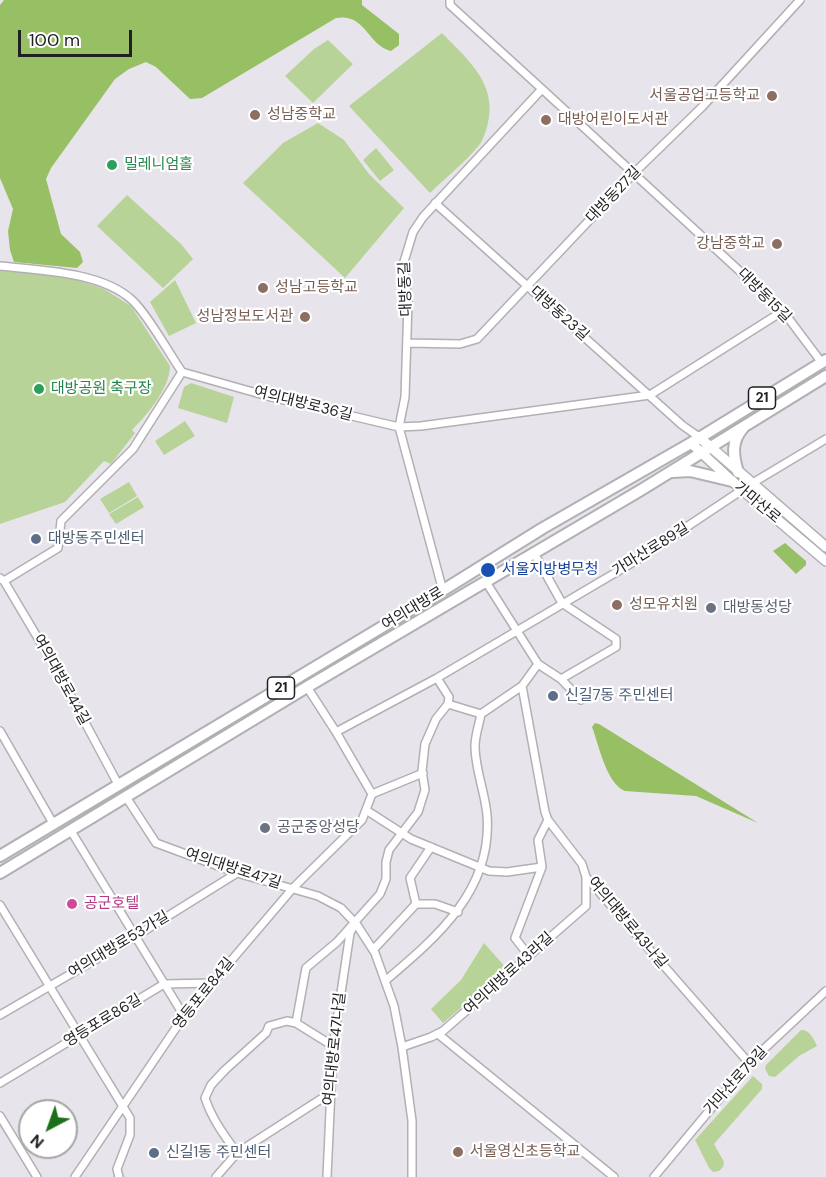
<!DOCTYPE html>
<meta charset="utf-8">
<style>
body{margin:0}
#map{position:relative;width:826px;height:1177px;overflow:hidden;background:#e8e4eb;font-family:"DM Sans",sans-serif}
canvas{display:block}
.north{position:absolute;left:18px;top:1099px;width:60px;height:60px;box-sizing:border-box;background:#fff;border:2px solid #a6a5a6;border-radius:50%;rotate:221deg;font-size:16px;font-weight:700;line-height:24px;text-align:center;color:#201f21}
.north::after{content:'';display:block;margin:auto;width:21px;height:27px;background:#1c701a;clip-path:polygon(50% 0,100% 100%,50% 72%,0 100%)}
.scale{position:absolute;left:18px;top:30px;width:114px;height:27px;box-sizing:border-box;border:3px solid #201f21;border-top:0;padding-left:8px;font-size:18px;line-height:21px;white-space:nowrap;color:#201f21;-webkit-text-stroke:4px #fff;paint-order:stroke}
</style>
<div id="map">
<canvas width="826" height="1177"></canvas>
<div class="north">N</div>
<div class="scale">100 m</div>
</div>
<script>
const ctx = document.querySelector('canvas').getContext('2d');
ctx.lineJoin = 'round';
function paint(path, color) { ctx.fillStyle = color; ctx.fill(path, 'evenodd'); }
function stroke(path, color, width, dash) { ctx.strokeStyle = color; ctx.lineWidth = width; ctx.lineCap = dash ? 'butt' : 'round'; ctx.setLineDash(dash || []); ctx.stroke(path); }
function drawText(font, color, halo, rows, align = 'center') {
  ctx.font = font + ' "DM Sans","Noto Sans KR",sans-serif'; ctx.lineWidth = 4.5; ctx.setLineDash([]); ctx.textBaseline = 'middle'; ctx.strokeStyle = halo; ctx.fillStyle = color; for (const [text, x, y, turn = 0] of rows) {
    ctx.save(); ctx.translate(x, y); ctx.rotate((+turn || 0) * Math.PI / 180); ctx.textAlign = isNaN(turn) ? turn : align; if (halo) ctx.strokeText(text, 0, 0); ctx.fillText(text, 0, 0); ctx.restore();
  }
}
paint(new Path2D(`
 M 442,33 C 469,61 499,85 487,127 C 485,133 483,140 480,144 C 466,162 446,177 430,193 L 349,106 Z
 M 328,40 L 353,64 L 313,103 L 285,76 L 314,49 Z
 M 318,123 L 344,140 L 369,174 L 404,208 L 345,278 L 243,183 L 283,143 Z
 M 376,148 L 394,170 L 380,181 L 363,160 Z
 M 127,195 L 181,244 L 193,259 L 163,288 L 97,226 Z
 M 0,270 L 69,277 L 104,289 L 131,306 L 170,366 C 170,388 147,415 132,430 L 135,433 L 111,464 L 104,461 L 65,502 L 0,524 Z
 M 175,280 L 196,323 L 169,336 L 150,302 Z
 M 191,383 L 234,397 L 227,423 L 178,408 L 184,387 Z
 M 185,421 L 195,436 L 164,455 L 155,441 Z
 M 129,482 L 137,496 L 109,513 L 100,499 Z
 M 138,497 L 144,507 L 116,524 L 109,514 Z
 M 484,943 L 507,969 L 443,1023 L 431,1009 L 461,980 Z
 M 801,1030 C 809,1029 814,1039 817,1046 L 799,1056 L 775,1077 L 769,1076 L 765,1069 L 766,1065 Z
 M 753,1076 L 762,1084 L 762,1089 L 714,1144 L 724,1162 L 723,1167 L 719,1171 L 713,1172 L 709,1168 L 695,1140 Z`), '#b7d397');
paint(new Path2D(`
 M 4,0 L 362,0 L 362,5 L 399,34 L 399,45 L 391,51 C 367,45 366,13 336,18 L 202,98 L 190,99 L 156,67 L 146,62 L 129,69 L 115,79 L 51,168 L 46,179 L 61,234 L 80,252 L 83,262 L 77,268 L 14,262 L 10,250 L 8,231 L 13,209 L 0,178 L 0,5 Z
 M 785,543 L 806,561 L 806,565 L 796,574 L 773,551 Z
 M 595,723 L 599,724 L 758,823 L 696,796 L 625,791 C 606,783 599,745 592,727 Z`), '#97bf63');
const minor = new Path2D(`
 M 542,89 L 783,311 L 822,363
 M 435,203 L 682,425 L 699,437
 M 0,266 C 40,270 102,272 132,300 C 149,316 168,352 182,372 L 271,397 L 399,427 L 421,426 L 650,395 L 783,311
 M 407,343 L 460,344 L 477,339 L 635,172 L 702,107 L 800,0
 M 534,553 L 562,603 L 616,639 L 616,647 L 561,679
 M 0,578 L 4,581 L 58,672 L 119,786
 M 4,581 L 58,548 L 61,521 L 133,449 L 182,372
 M 486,582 L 538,664 L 561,679 L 581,700
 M 443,591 L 399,427 L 405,397 L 408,302 L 403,265 L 413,232 L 423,217 L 542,89 L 450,5 L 450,0
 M 538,664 L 522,686 L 545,812 L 548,820 L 582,864 L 586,877 L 749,1063
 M 448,704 L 481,714
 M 0,731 L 54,825
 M 336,732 L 437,678 L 637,560 L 751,484 L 826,439
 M 372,794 L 423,773
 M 126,797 L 156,843 L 237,873 L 318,896 L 341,908 L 357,925 L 375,953 L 394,1006 L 402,1047 L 412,1121 L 412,1177
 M 366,810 L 411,839 L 489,871 L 507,872 L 542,867
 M 71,831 L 184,1016
 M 416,904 L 410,878 L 431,847
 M 416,904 L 435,904 L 458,912
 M 0,905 L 130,1118 L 130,1135 L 117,1169 L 119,1177
 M 373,950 L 416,904
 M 529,956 L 515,938 L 542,867 L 538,840 L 548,820
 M 385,981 C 437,937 493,890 487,815 C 485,792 475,769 475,746 C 475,736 479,725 481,714 L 522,686
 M 0,1015 L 136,936 L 237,873
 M 296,1023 L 306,968 L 337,942 L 380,894 L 386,879 L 386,862 L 389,850 L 418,812 L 425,790 L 422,771 L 425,744 L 436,719 L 448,704 L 449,697 L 437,678
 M 438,1034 L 614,1177
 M 402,1047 L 431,1037 L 443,1031 L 586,906 L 586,878
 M 0,1083 L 164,984 L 213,983
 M 0,1116 L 37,1177
 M 237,1153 C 224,1135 212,1119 205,1098 L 211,1085 L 225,1070 L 266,1033 L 269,1026 L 287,1021 L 296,1023 L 333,1046
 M 75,1177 L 184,1016 L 293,888 L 362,820 L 372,794 L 336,732 L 307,687
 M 216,1177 L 237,1153 L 321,1099 L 330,1098
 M 327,1177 L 333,1046 L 350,933 L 353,927
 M 654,1177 L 749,1063 L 826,991`);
const secondary = new Path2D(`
 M 699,437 L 826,547
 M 691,443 L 732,481 L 826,561`);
const primary = new Path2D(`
 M 673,472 L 690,471 L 732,481
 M 738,472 C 733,456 731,441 743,428
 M 0,856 L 437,594 L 543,528 L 691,443 L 826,360
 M 0,873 L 307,687 L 641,490 L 826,376`);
stroke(minor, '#b3afb5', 10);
stroke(secondary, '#b3afb5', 12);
stroke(primary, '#b3afb5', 14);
stroke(minor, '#fff', 7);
stroke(secondary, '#fff', 9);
stroke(primary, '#fff', 10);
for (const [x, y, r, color] of [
 [772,96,6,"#8d6e63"],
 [255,115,6,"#8d6e63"],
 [546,120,6,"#8d6e63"],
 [112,165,6,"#2e9e5b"],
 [777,244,6,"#8d6e63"],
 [263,288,6,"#8d6e63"],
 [305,317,6,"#8d6e63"],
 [39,389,6,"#2e9e5b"],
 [36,539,6,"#5c6f8a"],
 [488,570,8,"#1a4fb4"],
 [617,605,6,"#8d6e63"],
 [711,608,6,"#6b7280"],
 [553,696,6,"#5c6f8a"],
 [265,828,6,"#6b7280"],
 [72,904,6,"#d1479c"],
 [458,1152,6,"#8d6e63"],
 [154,1153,6,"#5c6f8a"]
]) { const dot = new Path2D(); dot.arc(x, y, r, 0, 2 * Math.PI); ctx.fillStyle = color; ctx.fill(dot); stroke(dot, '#fff', 2); }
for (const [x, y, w] of [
 [762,398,27],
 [281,688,27]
]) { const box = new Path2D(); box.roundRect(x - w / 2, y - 11, w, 22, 4.5); ctx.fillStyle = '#fff'; ctx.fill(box); stroke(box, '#201f21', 1.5); }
drawText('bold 14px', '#201f21', null, [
 ["21",762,398],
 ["21",281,688]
]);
drawText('15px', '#785e54', '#fff', [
 ["서울공업고등학교",760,96,"right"],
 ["성남중학교",267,115],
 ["대방어린이도서관",558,120],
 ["강남중학교",765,244,"right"],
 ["성남고등학교",275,288],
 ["성남정보도서관",293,317,"right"],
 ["성모유치원",629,605],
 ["서울영신초등학교",470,1152]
], 'left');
drawText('15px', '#27864d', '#fff', [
 ["밀레니엄홀",124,165],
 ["대방공원 축구장",51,389]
], 'left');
drawText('15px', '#201f21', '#fff', [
 ["대방동27길",614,195,-46],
 ["대방동길",406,289,-92],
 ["대방동15길",764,296,45],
 ["대방동23길",559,314,42],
 ["여의대방로36길",303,404,14],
 ["가마산로",757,503,40],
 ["가마산로89길",651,550,-32],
 ["여의대방로",413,609,-31],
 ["여의대방로44길",61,680,61],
 ["여의대방로47길",233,869,18],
 ["여의대방로43나길",627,923,50],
 ["여의대방로53가길",119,945,-31],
 ["여의대방로43라길",509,974,-42],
 ["영등포로84길",204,994,-51],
 ["영등포로86길",103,1021,-31],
 ["여의대방로47나길",335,1049,-84],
 ["가마산로79길",736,1081,-48]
]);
drawText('15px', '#4e5e75', '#fff', [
 ["대방동주민센터",48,539],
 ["신길7동 주민센터",565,696],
 ["신길1동 주민센터",166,1153]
], 'left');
drawText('15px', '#164399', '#fff', [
 ["서울지방병무청",502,570]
], 'left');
drawText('15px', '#5b616d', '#fff', [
 ["대방동성당",723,608],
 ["공군중앙성당",277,828]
], 'left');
drawText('15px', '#b23c85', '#fff', [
 ["공군호텔",84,904]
], 'left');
</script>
